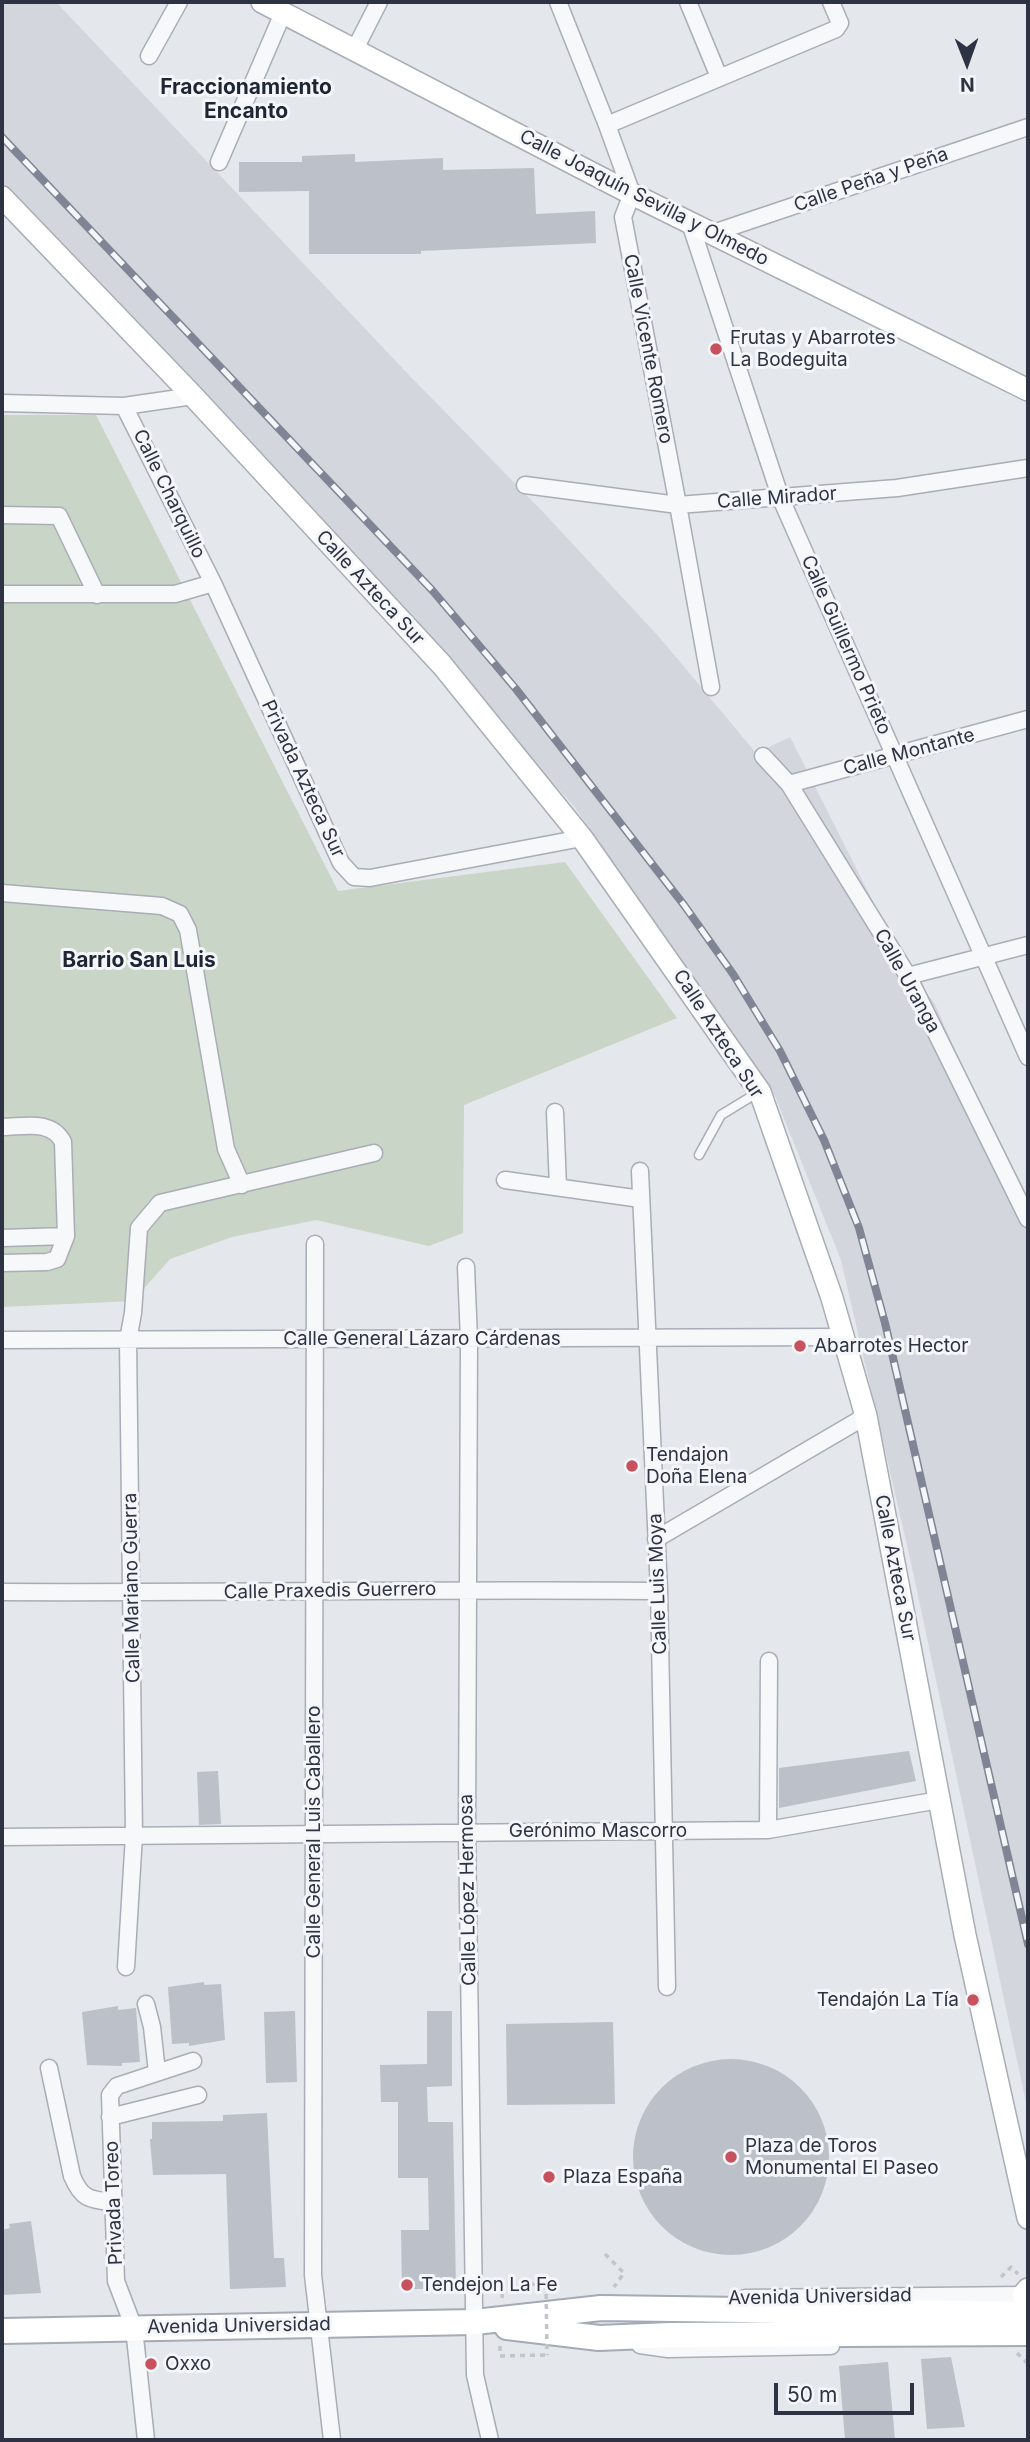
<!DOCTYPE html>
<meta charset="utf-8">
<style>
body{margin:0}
#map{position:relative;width:1030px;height:2442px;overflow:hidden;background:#e4e7eb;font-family:Inter,sans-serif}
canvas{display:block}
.frame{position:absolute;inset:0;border:4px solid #2d3343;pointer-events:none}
.north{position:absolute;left:932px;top:28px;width:70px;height:70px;-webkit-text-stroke:5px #f4f6f9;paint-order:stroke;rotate:179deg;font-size:19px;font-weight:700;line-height:28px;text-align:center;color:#2d3343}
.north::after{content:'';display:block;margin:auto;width:24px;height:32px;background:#2d3343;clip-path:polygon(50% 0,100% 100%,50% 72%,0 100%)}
.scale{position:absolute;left:774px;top:2383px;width:140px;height:32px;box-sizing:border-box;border:4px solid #2d3343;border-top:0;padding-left:9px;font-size:21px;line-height:24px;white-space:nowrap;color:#2d3343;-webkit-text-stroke:5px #f4f6f9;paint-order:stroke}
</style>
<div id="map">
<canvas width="1030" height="2442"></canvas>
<div class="frame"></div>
<div class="north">N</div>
<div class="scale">50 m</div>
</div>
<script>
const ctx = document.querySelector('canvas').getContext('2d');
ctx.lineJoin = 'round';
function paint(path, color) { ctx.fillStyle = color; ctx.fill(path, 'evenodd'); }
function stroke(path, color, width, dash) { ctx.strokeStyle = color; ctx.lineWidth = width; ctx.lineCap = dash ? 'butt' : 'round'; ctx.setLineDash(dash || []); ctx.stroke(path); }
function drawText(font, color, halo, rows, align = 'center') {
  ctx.font = font + ' Inter,sans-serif'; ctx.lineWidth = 6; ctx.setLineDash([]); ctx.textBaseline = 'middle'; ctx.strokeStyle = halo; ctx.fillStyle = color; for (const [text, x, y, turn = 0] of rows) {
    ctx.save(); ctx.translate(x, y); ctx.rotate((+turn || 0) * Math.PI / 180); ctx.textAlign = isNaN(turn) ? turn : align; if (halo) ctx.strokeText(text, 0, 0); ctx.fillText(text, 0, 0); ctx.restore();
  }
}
paint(new Path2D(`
 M 2,2 L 56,2 L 407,373 L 543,512 L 660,638 L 756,753 L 790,737 L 905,965 L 935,1004 L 1028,1220 L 1028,2112 L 910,1558 L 841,1260 L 775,1096 L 573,805 L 2,182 Z`), '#d3d6dd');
paint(new Path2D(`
 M 2,415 L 96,415 L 338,891 L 565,862 L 677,1018 L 464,1105 L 463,1233 L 429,1246 L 316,1220 L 232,1237 L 170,1259 L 133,1301 L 2,1307 Z`), '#c9d5c6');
paint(new Path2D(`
 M 355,154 L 355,162 L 443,158 L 443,170 L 534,168 L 536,214 L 595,211 L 596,243 L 421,251 L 421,254 L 309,254 L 309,191 L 239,192 L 239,162 L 302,162 L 302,156 Z
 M 909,1751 L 916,1781 L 779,1808 L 779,1768 Z
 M 218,1771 L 221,1824 L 199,1825 L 197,1772 Z
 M 204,1982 L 204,1985 L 221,1984 L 225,2040 L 189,2046 L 189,2043 L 172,2044 L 168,1987 Z
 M 118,2006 L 118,2010 L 136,2008 L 140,2062 L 122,2063 L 122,2066 L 87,2065 L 82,2012 Z
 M 295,2011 L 297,2082 L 266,2083 L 264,2012 Z
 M 427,2011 L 452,2011 L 452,2086 L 427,2087 L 428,2122 L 453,2122 L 456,2289 L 402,2289 L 401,2230 L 429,2230 L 428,2178 L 398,2178 L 398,2102 L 381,2102 L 380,2065 L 427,2064 Z
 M 613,2022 L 615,2104 L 507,2105 L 506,2024 Z
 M633 2157a98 98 0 1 1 196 0a98 98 0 1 1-196 0Z
 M 267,2113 L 274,2258 L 284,2258 L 286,2287 L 230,2289 L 226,2174 L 153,2175 L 150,2139 L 152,2139 L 152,2122 L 223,2121 L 223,2115 Z
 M 31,2221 L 41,2293 L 2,2295 L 2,2230 L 10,2228 L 9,2224 Z
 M 951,2357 L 965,2427 L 927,2429 L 921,2359 Z
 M 888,2362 L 895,2440 L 845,2440 L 839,2366 Z`), '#bcc0c8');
const lane = new Path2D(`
 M 699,1155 L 721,1115 L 757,1093`);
const street = new Path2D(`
 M 558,2 L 607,125 L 632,194 L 623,217 L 678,505 L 711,687
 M 688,2 L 719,77
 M 355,49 L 379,2
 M 149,56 L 179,2
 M 607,125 L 836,29 L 840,23 L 831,2
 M 219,162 L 283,13
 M 690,223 L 781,499 L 1028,1057
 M 713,233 L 1028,127
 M 2,403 L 124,406 L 193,396
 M 124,406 L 213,583 L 341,863 L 354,877 L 370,878 L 582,838
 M 525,485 L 678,505 L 897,488 L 1028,468
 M 2,515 L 59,516 L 97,595
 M 2,594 L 175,594 L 213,583
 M 763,756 L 789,784 L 908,976 L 1028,1219
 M 789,784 L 1028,719
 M 2,893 L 162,906 L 180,914 L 188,930 L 226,1149 L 242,1185
 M 908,976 L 1028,945
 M 555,1112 L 558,1187
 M 2,1127 C 24,1127 51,1119 63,1142 L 66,1236 L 57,1259 L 47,1262 L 2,1263
 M 640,1171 L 659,1591 L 667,1987
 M 505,1180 L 641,1199
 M 2,1238 L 66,1236
 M 315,1244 L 313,2275 L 332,2440
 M 466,1267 L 469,1339 L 467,1832 L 475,2375 L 490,2440
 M 2,1340 L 842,1337
 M 656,1539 L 866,1416
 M 2,1592 C 221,1593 440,1589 659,1591
 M 768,1830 L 769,1661
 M 2,1837 L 768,1830 L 939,1800
 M 126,1967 L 134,1835 L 128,1340 L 133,1313 L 139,1228 L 160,1203 L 374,1153
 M 146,2004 L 152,2027 L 157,2072
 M 49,2068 L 72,2176 C 81,2198 89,2200 112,2202
 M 110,2117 L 198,2095
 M 745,2298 L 1023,2295 L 1026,2305
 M 640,2345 L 668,2349 L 831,2346
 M 146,2440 L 134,2328 L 116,2281 L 110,2095 L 117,2086 L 193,2061`);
const secondary = new Path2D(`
 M 262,2 L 632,194 L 1028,390
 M 2,197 L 193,396 L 442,665 L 582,838 L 760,1092 L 832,1298 L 866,1416 L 965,1935 L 1028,2218
 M 1023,2295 L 1028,2289`);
const primary = new Path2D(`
 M 507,2327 L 599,2338 L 670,2335 L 1028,2333
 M 2,2331 L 475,2322 L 601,2308 L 1028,2314`);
stroke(lane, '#a9adb5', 11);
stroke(street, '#a9adb5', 19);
stroke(secondary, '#a9adb5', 24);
stroke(primary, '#a4aab6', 28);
stroke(new Path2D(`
 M 605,2254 L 624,2273 L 614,2287
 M 1001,2277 L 1011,2267 L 1018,2274
 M 502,2298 L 503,2285 L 546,2284
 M 500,2346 L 500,2356 L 547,2355
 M 1017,2353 L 1028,2364`), '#c2c5ca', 3.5, [5, 5]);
stroke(lane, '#f7f8fa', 8);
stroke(street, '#f7f8fa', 16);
stroke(secondary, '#fff', 21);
stroke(primary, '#fff', 24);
const rail = new Path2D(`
 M 2,137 L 432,590 L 516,689 L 684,905 L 733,974 L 780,1051 L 824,1140 L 859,1228 L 885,1323 L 1028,1944`);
stroke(rail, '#7f8594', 8);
stroke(rail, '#f4f6f9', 5, [16]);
stroke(new Path2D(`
 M 546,2284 L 547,2355`), '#c2c5ca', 3.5, [5, 5]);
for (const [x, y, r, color] of [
 [716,349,7,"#c7525d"],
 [800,1346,7,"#c7525d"],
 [632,1466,7,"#c7525d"],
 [973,2000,7,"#c7525d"],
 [731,2157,7,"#c7525d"],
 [549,2177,7,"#c7525d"],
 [407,2285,7,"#c7525d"],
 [151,2364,7,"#c7525d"]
]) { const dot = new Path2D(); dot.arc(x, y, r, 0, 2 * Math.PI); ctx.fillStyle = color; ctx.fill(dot); stroke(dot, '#f4f6f9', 2.5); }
drawText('19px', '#2d3343', '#f4f6f9', [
 ["Calle Peña y Peña",871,180,-19],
 ["Calle Joaquín Sevilla y Olmedo",644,198,27],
 ["Calle Vicente Romero",648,349,79],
 ["Calle Charquillo",169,494,64],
 ["Calle Mirador",777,498,-4],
 ["Calle Azteca Sur",370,588,47],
 ["Calle Guillermo Prieto",846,645,66],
 ["Calle Montante",909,752,-15],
 ["Privada Azteca Sur",303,779,65],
 ["Calle Uranga",907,981,61],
 ["Calle Azteca Sur",718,1034,57],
 ["Calle General Lázaro Cárdenas",422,1339],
 ["Calle Azteca Sur",895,1568,79],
 ["Calle Luis Moya",658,1584,-92],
 ["Calle Mariano Guerra",132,1588,-91],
 ["Calle Praxedis Guerrero",330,1591,-1],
 ["Gerónimo Mascorro",598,1831],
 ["Calle General Luis Caballero",314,1832,-90],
 ["Calle López Hermosa",468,1890,-91],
 ["Privada Toreo",114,2203,-92],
 ["Avenida Universidad",820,2297,-1],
 ["Avenida Universidad",239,2326,-1]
]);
drawText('19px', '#2d3343', '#f4f6f9', [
 ["Frutas y Abarrotes",730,338],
 ["La Bodeguita",730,360],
 ["Abarrotes Hector",814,1346],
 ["Tendajon",646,1455],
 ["Doña Elena",646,1477],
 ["Tendajón La Tía",959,2000,"right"],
 ["Plaza de Toros",745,2146],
 ["Monumental El Paseo",745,2168],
 ["Plaza España",563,2177],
 ["Tendejon La Fe",421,2285],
 ["Oxxo",165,2364]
], 'left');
drawText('bold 21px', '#1f2534', '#f4f6f9', [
 ["Fraccionamiento",246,88],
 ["Encanto",246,112],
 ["Barrio San Luis",139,961]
]);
</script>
